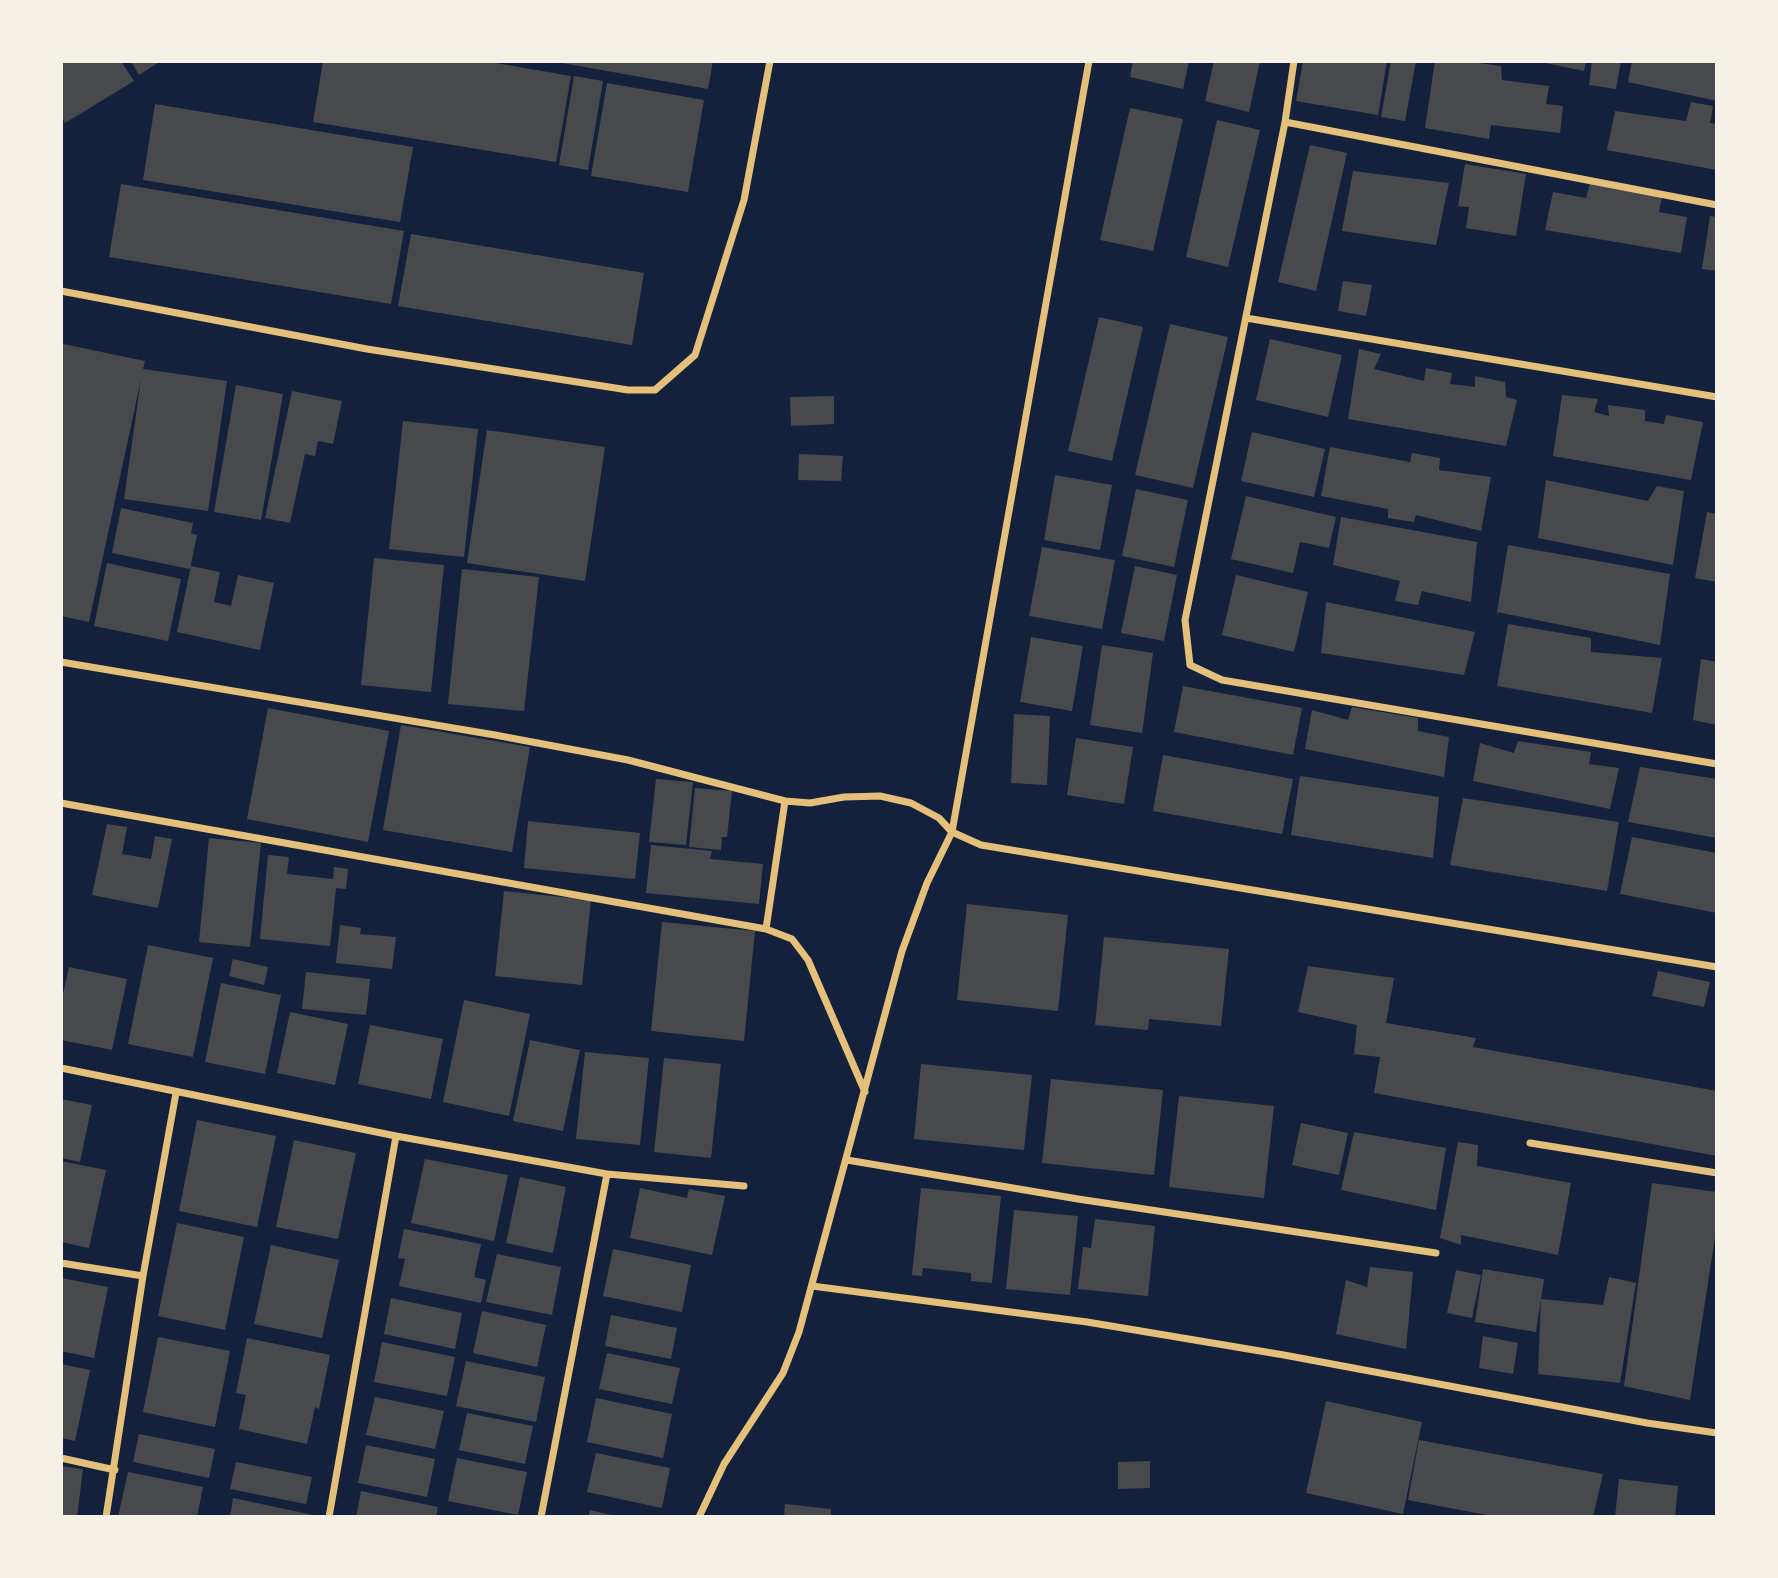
<!DOCTYPE html>
<style>
body{margin:0}
#map{position:relative;width:1778px;height:1578px;overflow:hidden;background:#14213d;font-family:"Asap Condensed",sans-serif}
canvas{display:block}
.frame{position:absolute;inset:0;border:63px solid #f6f1e7;pointer-events:none}
</style>
<div id="map">
<canvas width="1778" height="1578"></canvas>
<div class="frame"></div>
</div>
<script>
const ctx = document.querySelector('canvas').getContext('2d');
ctx.lineJoin = 'round';
function paint(path, color) { ctx.fillStyle = color; ctx.fill(path, 'evenodd'); }
function stroke(path, color, width, dash) { ctx.strokeStyle = color; ctx.lineWidth = width; ctx.lineCap = dash ? 'butt' : 'round'; ctx.setLineDash(dash || []); ctx.stroke(path); }
paint(new Path2D(`
 M 61,61 L 121,61 L 134,81 L 65,123 L 61,116 Z
 M 131,61 L 161,61 L 139,75 Z
 M 323,61 L 484,61 L 571,76 L 556,162 L 313,122 Z
 M 551,61 L 713,61 L 708,89 Z
 M 1133,61 L 1189,61 L 1183,89 L 1130,77 Z
 M 1214,61 L 1260,61 L 1249,112 L 1205,101 Z
 M 1303,61 L 1387,61 L 1378,115 L 1296,101 Z
 M 1391,61 L 1416,61 L 1405,121 L 1381,117 Z
 M 1435,61 L 1464,61 L 1501,66 L 1502,80 L 1549,86 L 1546,104 L 1563,106 L 1560,133 L 1491,125 L 1489,139 L 1425,128 Z
 M 1536,61 L 1586,61 L 1584,71 Z
 M 1592,61 L 1621,61 L 1616,89 L 1589,85 Z
 M 1632,61 L 1717,61 L 1717,101 L 1628,82 Z
 M 574,76 L 603,81 L 588,170 L 559,165 Z
 M 607,83 L 704,100 L 688,192 L 591,176 Z
 M 1691,102 L 1713,106 L 1710,123 L 1717,124 L 1717,170 L 1607,150 L 1615,111 L 1686,121 Z
 M 155,104 L 413,147 L 400,222 L 143,180 Z
 M 1130,108 L 1183,119 L 1153,251 L 1100,240 Z
 M 1217,120 L 1260,130 L 1228,267 L 1186,257 Z
 M 1310,145 L 1347,153 L 1316,291 L 1278,282 Z
 M 1465,164 L 1526,174 L 1516,236 L 1466,228 L 1469,207 L 1458,206 Z
 M 1353,171 L 1449,183 L 1436,245 L 1342,231 Z
 M 1590,183 L 1662,197 L 1659,212 L 1687,217 L 1681,253 L 1545,230 L 1553,192 L 1586,198 Z
 M 121,184 L 404,231 L 391,304 L 109,257 Z
 M 1710,216 L 1717,217 L 1717,271 L 1702,269 Z
 M 411,234 L 644,273 L 632,345 L 398,306 Z
 M 1343,281 L 1372,285 L 1366,316 L 1338,311 Z
 M 1099,317 L 1143,327 L 1112,461 L 1068,451 Z
 M 1170,324 L 1228,337 L 1193,488 L 1135,475 Z
 M 1270,339 L 1342,355 L 1328,417 L 1256,400 Z
 M 63,344 L 145,361 L 143,369 L 227,381 L 208,511 L 124,499 L 141,379 L 89,622 L 61,616 Z
 M 1359,349 L 1381,354 L 1374,369 L 1424,381 L 1426,368 L 1452,373 L 1450,384 L 1475,387 L 1475,376 L 1505,382 L 1506,397 L 1517,400 L 1506,446 L 1348,419 Z
 M 236,385 L 283,394 L 261,520 L 214,512 Z
 M 292,391 L 342,401 L 333,444 L 318,441 L 315,456 L 305,454 L 290,523 L 265,518 Z
 M 1562,395 L 1598,399 L 1594,412 L 1609,416 L 1608,405 L 1645,410 L 1645,421 L 1664,424 L 1666,415 L 1703,422 L 1691,480 L 1553,456 Z
 M 834,396 L 834,424 L 791,426 L 790,397 Z
 M 403,421 L 478,429 L 464,557 L 389,549 Z
 M 487,430 L 605,447 L 585,581 L 467,563 Z
 M 1252,432 L 1325,449 L 1314,497 L 1241,481 Z
 M 1330,447 L 1410,462 L 1412,453 L 1440,458 L 1439,470 L 1491,477 L 1481,531 L 1416,515 L 1414,522 L 1388,518 L 1388,509 L 1321,496 Z
 M 799,454 L 843,456 L 841,481 L 798,480 Z
 M 1055,475 L 1112,485 L 1100,550 L 1044,540 Z
 M 1546,480 L 1648,501 L 1657,486 L 1684,491 L 1673,565 L 1538,538 Z
 M 1136,489 L 1188,500 L 1174,567 L 1122,556 Z
 M 1246,496 L 1336,517 L 1329,548 L 1300,542 L 1293,573 L 1231,559 Z
 M 121,508 L 193,523 L 191,533 L 197,535 L 190,569 L 112,553 Z
 M 1707,512 L 1717,514 L 1717,582 L 1695,578 Z
 M 1341,517 L 1477,542 L 1471,602 L 1422,591 L 1418,605 L 1395,601 L 1400,581 L 1333,565 Z
 M 1508,545 L 1670,574 L 1660,645 L 1497,612 Z
 M 1042,547 L 1115,560 L 1102,629 L 1029,616 Z
 M 374,558 L 444,565 L 431,692 L 361,685 Z
 M 107,563 L 181,579 L 168,641 L 94,626 Z
 M 191,566 L 220,572 L 214,602 L 231,606 L 238,575 L 274,583 L 260,650 L 177,632 Z
 M 1135,566 L 1177,575 L 1164,641 L 1121,633 Z
 M 462,569 L 539,577 L 524,711 L 448,704 Z
 M 1236,575 L 1308,592 L 1294,652 L 1222,635 Z
 M 1326,602 L 1475,632 L 1464,675 L 1321,653 Z
 M 1508,624 L 1591,638 L 1591,652 L 1662,658 L 1652,713 L 1497,686 Z
 M 1031,637 L 1083,646 L 1072,711 L 1020,702 Z
 M 1102,645 L 1153,653 L 1142,733 L 1090,725 Z
 M 1701,659 L 1717,662 L 1717,725 L 1693,720 Z
 M 1183,686 L 1302,708 L 1293,755 L 1174,732 Z
 M 1352,707 L 1418,718 L 1418,731 L 1449,737 L 1444,777 L 1305,749 L 1312,710 L 1348,720 Z
 M 268,708 L 389,731 L 368,842 L 247,819 Z
 M 1014,714 L 1050,716 L 1047,785 L 1011,783 Z
 M 401,725 L 530,747 L 512,852 L 383,830 Z
 M 1076,738 L 1133,747 L 1124,804 L 1067,795 Z
 M 1518,741 L 1591,752 L 1589,764 L 1619,768 L 1610,809 L 1473,781 L 1480,743 L 1514,753 Z
 M 1163,755 L 1293,779 L 1282,834 L 1153,811 Z
 M 1640,767 L 1717,779 L 1717,838 L 1628,822 Z
 M 1300,776 L 1439,797 L 1433,858 L 1291,835 Z
 M 656,779 L 693,782 L 686,845 L 649,842 Z
 M 695,788 L 732,791 L 727,837 L 722,837 L 721,850 L 689,847 Z
 M 1463,798 L 1619,822 L 1607,891 L 1450,865 Z
 M 528,821 L 640,833 L 635,879 L 524,868 Z
 M 107,824 L 127,827 L 122,854 L 151,859 L 155,836 L 172,839 L 158,908 L 92,895 Z
 M 1632,837 L 1717,853 L 1717,913 L 1620,894 Z
 M 209,838 L 261,843 L 250,947 L 199,942 Z
 M 651,845 L 712,851 L 710,859 L 763,864 L 759,904 L 646,893 Z
 M 268,855 L 289,857 L 287,874 L 333,879 L 334,867 L 348,869 L 346,889 L 336,888 L 330,946 L 260,939 Z
 M 504,891 L 591,900 L 582,985 L 495,976 Z
 M 967,904 L 1068,915 L 1058,1011 L 957,1000 Z
 M 662,922 L 755,931 L 744,1041 L 651,1031 Z
 M 340,925 L 361,928 L 360,934 L 396,937 L 392,969 L 336,963 Z
 M 1104,937 L 1229,949 L 1221,1026 L 1149,1019 L 1148,1030 L 1095,1025 Z
 M 148,945 L 213,958 L 193,1057 L 128,1044 Z
 M 233,959 L 268,967 L 264,985 L 229,976 Z
 M 1308,966 L 1394,978 L 1386,1023 L 1476,1038 L 1473,1047 L 1717,1091 L 1717,1156 L 1374,1093 L 1380,1057 L 1354,1054 L 1357,1025 L 1298,1012 Z
 M 69,967 L 127,979 L 112,1050 L 61,1040 L 61,1003 Z
 M 1658,971 L 1710,982 L 1704,1007 L 1652,996 Z
 M 306,972 L 370,979 L 366,1015 L 302,1009 Z
 M 221,983 L 281,995 L 265,1074 L 205,1062 Z
 M 464,1000 L 530,1014 L 509,1116 L 443,1102 Z
 M 290,1012 L 348,1024 L 335,1085 L 277,1073 Z
 M 370,1025 L 443,1039 L 431,1099 L 358,1084 Z
 M 530,1040 L 580,1050 L 563,1131 L 513,1121 Z
 M 585,1052 L 649,1058 L 640,1145 L 576,1139 Z
 M 664,1058 L 721,1064 L 711,1158 L 654,1152 Z
 M 921,1064 L 1032,1075 L 1024,1150 L 914,1139 Z
 M 1051,1079 L 1163,1090 L 1154,1175 L 1042,1163 Z
 M 1179,1096 L 1274,1106 L 1264,1198 L 1169,1187 Z
 M 61,1099 L 92,1105 L 80,1162 L 61,1158 Z
 M 197,1120 L 276,1136 L 257,1227 L 179,1211 Z
 M 1301,1123 L 1348,1133 L 1339,1175 L 1292,1165 Z
 M 1354,1132 L 1446,1148 L 1436,1210 L 1341,1190 Z
 M 294,1140 L 356,1153 L 338,1239 L 276,1227 Z
 M 1458,1142 L 1478,1145 L 1477,1166 L 1571,1183 L 1558,1255 L 1461,1235 L 1461,1245 L 1440,1238 Z
 M 425,1159 L 508,1175 L 494,1241 L 411,1223 Z
 M 61,1161 L 106,1170 L 89,1248 L 61,1242 Z
 M 520,1177 L 566,1187 L 553,1253 L 506,1243 Z
 M 1652,1183 L 1717,1192 L 1717,1224 L 1690,1400 L 1624,1386 Z
 M 640,1188 L 687,1198 L 689,1189 L 725,1196 L 712,1255 L 630,1238 Z
 M 921,1188 L 1001,1196 L 992,1283 L 971,1281 L 971,1273 L 923,1268 L 922,1276 L 912,1275 Z
 M 1014,1210 L 1078,1216 L 1070,1295 L 1006,1289 Z
 M 1095,1219 L 1155,1226 L 1148,1296 L 1078,1289 L 1083,1247 L 1091,1248 Z
 M 177,1223 L 244,1237 L 225,1330 L 158,1316 Z
 M 404,1229 L 481,1244 L 474,1277 L 486,1280 L 481,1303 L 399,1286 L 405,1259 L 398,1258 Z
 M 271,1245 L 339,1260 L 322,1338 L 254,1324 Z
 M 613,1249 L 691,1265 L 682,1312 L 603,1296 Z
 M 497,1254 L 561,1267 L 552,1315 L 486,1302 Z
 M 1370,1267 L 1413,1272 L 1406,1349 L 1336,1334 L 1346,1280 L 1367,1287 Z
 M 1483,1269 L 1544,1279 L 1536,1332 L 1475,1322 Z
 M 1456,1270 L 1481,1275 L 1472,1318 L 1447,1313 Z
 M 1609,1277 L 1636,1283 L 1620,1383 L 1538,1374 L 1541,1299 L 1603,1305 Z
 M 61,1278 L 108,1287 L 94,1358 L 61,1351 Z
 M 391,1298 L 462,1313 L 455,1349 L 384,1334 Z
 M 482,1311 L 546,1325 L 537,1367 L 473,1353 Z
 M 611,1315 L 677,1328 L 671,1359 L 605,1346 Z
 M 1483,1336 L 1518,1343 L 1513,1374 L 1479,1368 Z
 M 158,1337 L 230,1351 L 215,1427 L 143,1412 Z
 M 247,1338 L 330,1355 L 319,1409 L 315,1407 L 307,1444 L 239,1429 L 246,1395 L 236,1393 Z
 M 382,1342 L 455,1357 L 447,1396 L 374,1382 Z
 M 607,1353 L 680,1368 L 672,1404 L 599,1389 Z
 M 466,1361 L 545,1377 L 536,1422 L 456,1406 Z
 M 61,1364 L 90,1370 L 75,1441 L 61,1438 Z
 M 375,1397 L 444,1411 L 435,1449 L 366,1435 Z
 M 596,1398 L 672,1414 L 663,1458 L 587,1442 Z
 M 1326,1401 L 1422,1422 L 1403,1514 L 1306,1493 Z
 M 467,1413 L 533,1426 L 525,1464 L 459,1450 Z
 M 139,1434 L 215,1449 L 209,1478 L 133,1462 Z
 M 1419,1440 L 1603,1474 L 1593,1517 L 1497,1517 L 1408,1500 Z
 M 366,1445 L 435,1459 L 427,1497 L 358,1483 Z
 M 596,1453 L 670,1468 L 662,1508 L 587,1492 Z
 M 457,1458 L 527,1472 L 518,1515 L 448,1501 Z
 M 1150,1461 L 1150,1488 L 1118,1489 L 1118,1462 Z
 M 236,1462 L 312,1477 L 306,1504 L 230,1489 Z
 M 61,1466 L 83,1469 L 77,1517 L 61,1517 Z
 M 128,1472 L 203,1487 L 197,1517 L 118,1517 Z
 M 1619,1479 L 1678,1486 L 1675,1517 L 1615,1517 Z
 M 361,1491 L 438,1507 L 436,1517 L 356,1517 Z
 M 233,1498 L 318,1516 L 318,1517 L 230,1517 Z
 M 785,1504 L 831,1509 L 831,1517 L 784,1517 Z
 M 590,1510 L 615,1516 L 614,1517 L 588,1517 Z`), '#48494c');
stroke(new Path2D(`
 M 1294,61 L 1285,122 L 1185,620 L 1190,665 L 1222,680 L 1717,764
 M 1285,122 L 1717,205
 M 61,291 L 367,349 L 628,390 L 655,390 L 695,355 L 744,200 L 770,61
 M 1246,318 L 1717,397
 M 61,662 L 495,735 L 628,760 L 785,801 L 810,803 L 844,797 L 880,796 L 911,803 L 939,818 L 952,832 L 981,845 L 1717,967
 M 61,803 L 766,929 L 792,939 L 808,960 L 865,1092
 M 766,929 L 785,801
 M 61,1068 L 396,1136 L 607,1174 L 744,1186
 M 1530,1143 L 1717,1173
 M 847,1160 L 1078,1199 L 1436,1253
 M 61,1263 L 143,1276
 M 812,1286 L 1087,1322 L 1284,1355 L 1647,1423 L 1717,1433
 M 61,1458 L 115,1470
 M 106,1517 L 143,1276 L 176,1093
 M 329,1517 L 396,1136
 M 541,1517 L 607,1174
 M 699,1517 L 724,1464 L 783,1373 L 799,1332 L 902,951 L 927,883 L 952,832 L 1089,61`), '#e5c07b', 7);
</script>
